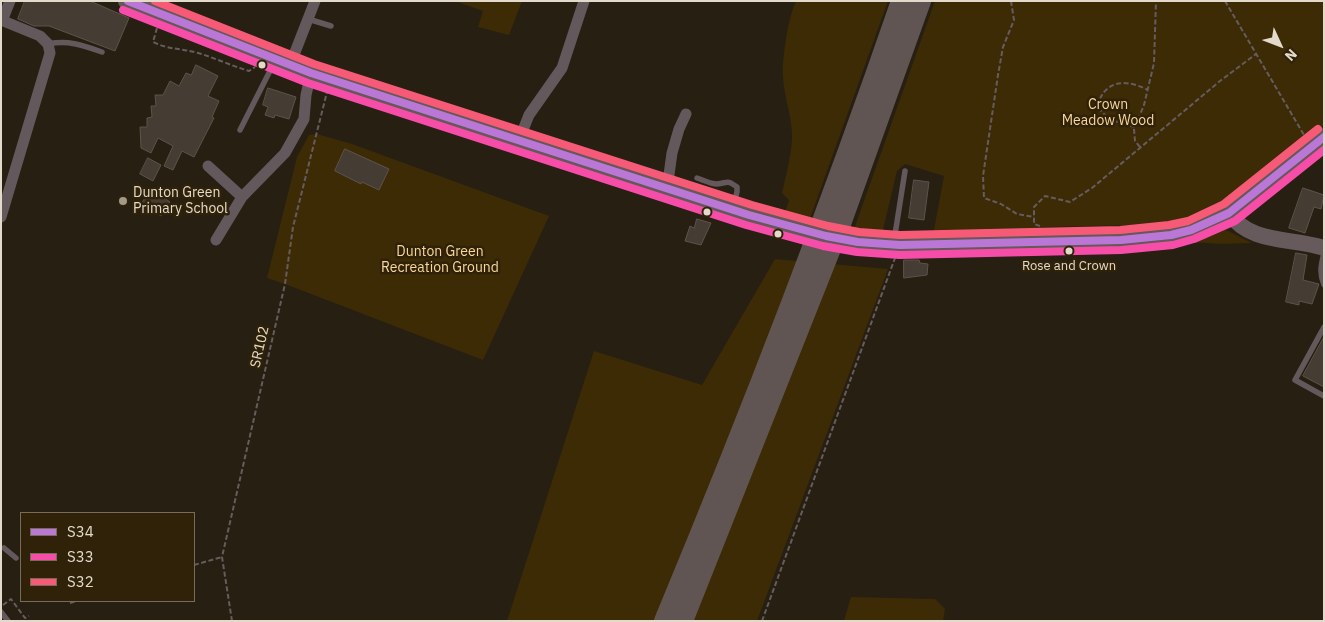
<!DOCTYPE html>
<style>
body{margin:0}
#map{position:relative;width:1325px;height:622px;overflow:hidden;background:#271f11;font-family:"IBM Plex Sans",sans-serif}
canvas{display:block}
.frame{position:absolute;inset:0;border:2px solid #e3dacc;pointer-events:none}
.legend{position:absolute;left:20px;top:512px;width:175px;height:90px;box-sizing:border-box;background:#2f2209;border:1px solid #776c57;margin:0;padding:6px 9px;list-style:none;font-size:15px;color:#e3dacc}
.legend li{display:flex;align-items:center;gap:10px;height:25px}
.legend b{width:25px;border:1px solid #776c57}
.north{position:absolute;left:1255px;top:20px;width:50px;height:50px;-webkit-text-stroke:4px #2f2209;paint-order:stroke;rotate:133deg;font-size:14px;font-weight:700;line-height:20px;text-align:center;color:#e3dacc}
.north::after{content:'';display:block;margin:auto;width:18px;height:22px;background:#e3dacc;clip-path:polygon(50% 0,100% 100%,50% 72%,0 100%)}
</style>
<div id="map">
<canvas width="1325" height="622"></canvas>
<div class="frame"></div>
<ul class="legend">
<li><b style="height:6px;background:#ba77d6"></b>S34</li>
<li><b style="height:6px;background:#f54da8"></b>S33</li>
<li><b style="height:6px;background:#f75a77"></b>S32</li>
</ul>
<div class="north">N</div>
</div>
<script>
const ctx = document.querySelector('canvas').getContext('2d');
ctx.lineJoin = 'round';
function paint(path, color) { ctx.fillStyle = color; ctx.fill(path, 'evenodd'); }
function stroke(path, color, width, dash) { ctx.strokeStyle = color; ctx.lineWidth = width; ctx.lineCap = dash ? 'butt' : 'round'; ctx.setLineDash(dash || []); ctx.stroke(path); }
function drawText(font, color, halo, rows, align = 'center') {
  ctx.font = font + ' "IBM Plex Sans",sans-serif'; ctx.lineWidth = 5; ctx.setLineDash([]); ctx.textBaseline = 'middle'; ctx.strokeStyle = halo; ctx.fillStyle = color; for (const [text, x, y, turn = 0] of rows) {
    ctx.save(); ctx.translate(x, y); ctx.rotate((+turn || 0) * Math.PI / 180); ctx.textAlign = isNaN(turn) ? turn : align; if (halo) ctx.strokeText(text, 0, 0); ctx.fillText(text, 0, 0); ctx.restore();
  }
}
paint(new Path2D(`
 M 455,1 L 522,1 L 509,35 L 478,27 L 483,11 Z
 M 796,1 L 888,1 L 808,224 L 783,219 L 789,200 L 782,193 C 786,175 791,157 792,139 C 793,119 784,98 783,77 C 782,58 788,18 796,1 Z
 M 935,1 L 1324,1 L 1324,125 L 1305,138 L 1267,174 L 1215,211 L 1174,224 L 1046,227 L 971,235 L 933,235 L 944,176 L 905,164 L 897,171 L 882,234 L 854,229 Z
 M 317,134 L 352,144 L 549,216 L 483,360 L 285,284 L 267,278 L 297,157 L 309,135 Z
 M 1214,228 L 1224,229 L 1252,243 L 1221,244 L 1192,242 L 1189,238 Z
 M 775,259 L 888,269 L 757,621 L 507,621 L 594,351 L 702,385 Z
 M 851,597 L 935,599 L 945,609 L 943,621 L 844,621 Z`), '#3d2b06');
const building = new Path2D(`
 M 25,1 L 90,1 L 129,18 L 115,51 L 49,26 L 34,26 L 18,19 Z
 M 196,65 L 218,76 L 208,96 L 219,101 L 212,117 L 214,118 L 194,157 L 182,151 L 173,170 L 164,166 L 173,146 L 158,138 L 151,153 L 141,148 L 140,127 L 147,127 L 147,118 L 152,117 L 151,106 L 156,106 L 155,95 L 163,95 L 170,81 L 179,86 L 186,73 L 191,75 Z
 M 268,88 L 296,97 L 289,119 L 275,115 L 274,118 L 265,115 L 268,107 L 263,105 Z
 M 345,149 L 389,169 L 379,190 L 362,182 L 361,184 L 335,171 Z
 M 148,158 L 161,165 L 153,181 L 140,174 Z
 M 914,180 L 929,182 L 924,220 L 909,218 Z
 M 1303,188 L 1324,195 L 1321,209 L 1314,207 L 1305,233 L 1289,228 Z
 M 152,189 L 170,202 L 161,216 L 142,203 Z
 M 697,219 L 711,223 L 701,245 L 685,241 L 690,226 L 694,228 Z
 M 1296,253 L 1307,255 L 1303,280 L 1319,284 L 1312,304 L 1299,301 L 1299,305 L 1286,302 Z
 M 904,260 L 919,260 L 920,263 L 928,264 L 927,275 L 904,278 Z
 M 1324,337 L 1324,387 L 1303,376 Z`);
paint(building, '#453c34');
stroke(building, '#5d534a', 1);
stroke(new Path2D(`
 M 1011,1 L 1014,20 L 1003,47 L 998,75 L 983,176 L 984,198 L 1001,204 L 1017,214 L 1034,217
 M 1225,1 L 1304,135
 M 157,28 L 153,42 C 169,50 181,48 198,53 C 215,58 232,66 249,71 L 255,67
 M 1135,127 C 1117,122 1108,121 1097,106 C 1099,102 1101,95 1104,92 C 1116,78 1134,83 1148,90
 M 1140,147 L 1135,141 L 1134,129 L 1144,105 L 1154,63 L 1156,1
 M 1040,226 L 1034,224 L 1034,207 L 1045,196 L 1070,202 L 1092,188 L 1220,81 L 1256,54
 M 194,565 L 222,557
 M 70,603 L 77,601
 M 3,605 L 11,599 L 25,618 L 29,616
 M 232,621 L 222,557 L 285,284 L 293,227 L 327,92
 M 762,621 L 895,258`), '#665c5e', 2, [5, 2.5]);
stroke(new Path2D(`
 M 308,19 L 331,26
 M 48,44 C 69,40 82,45 102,52
 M 240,130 L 275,61
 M 697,178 C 703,180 711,184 717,184 C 728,183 726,179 737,187 L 737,192 L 733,207
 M 894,241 L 905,171
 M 1324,253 C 1321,265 1319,273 1324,285
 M 1324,327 L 1295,380 L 1324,396
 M 4,548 L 16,558
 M 1,612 L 8,621`), '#63585c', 5.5);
stroke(new Path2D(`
 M 1,20 L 40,36 L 48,44 L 50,53 L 1,217
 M 2,21 L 10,1
 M 290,65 L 315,1
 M 519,140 L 529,115 L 562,68 L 584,1
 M 208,166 L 242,197
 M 667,189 L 672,153 L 679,129 L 686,114
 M 216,240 L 242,197 L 285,153 L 304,119 L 306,95 L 311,73`), '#63585c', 11);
stroke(new Path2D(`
 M 1229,213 C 1251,245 1291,237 1324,248`), '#675a5d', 16);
stroke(new Path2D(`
 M 127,1 L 147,9
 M 170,18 L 311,73 L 667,189 L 786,226
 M 858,242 C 917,246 977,243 1036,241 C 1090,240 1163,246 1212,222 C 1254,201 1285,163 1324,137`), '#645858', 18);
stroke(new Path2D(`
 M 664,621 C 749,417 829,210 901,1
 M 683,621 L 842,221 L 921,1`), '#605552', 20);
stroke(new Path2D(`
 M 147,9 L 170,18
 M 786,226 L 826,236 L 858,242`), '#645858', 18);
stroke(new Path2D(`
 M 128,1 L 311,73 L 749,215 L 826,236 L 858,242 L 900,245 L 1121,240 L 1171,235 L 1191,230 L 1229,213 L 1324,137`), '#ba77d6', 8);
stroke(new Path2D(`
 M 123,10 L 308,83 L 746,225 L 823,246 L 857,252 L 900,255 L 1121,250 L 1173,245 L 1194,239 L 1235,221 L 1324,150`), '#f54da8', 8);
stroke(new Path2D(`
 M 155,1 L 314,64 L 752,205 L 828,226 L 859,232 L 900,235 L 1120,230 L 1169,225 L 1188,221 L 1224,204 L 1318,129`), '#f75a77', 8);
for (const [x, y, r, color] of [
 [262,65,4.5,"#e3dacc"],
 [123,201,5,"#a1998b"],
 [707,212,4.5,"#e3dacc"],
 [778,234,4.5,"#e3dacc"],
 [1069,251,4.5,"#e3dacc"]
]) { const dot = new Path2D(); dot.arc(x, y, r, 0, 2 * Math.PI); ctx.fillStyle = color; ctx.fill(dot); stroke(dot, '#2f2209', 2); }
drawText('13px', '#e3dacc', '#2f2209', [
 ["Rose and Crown",1069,266]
]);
drawText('14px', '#f9d79c', '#2f2209', [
 ["Crown",1108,105],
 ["Meadow Wood",1108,121],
 ["Dunton Green",440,252],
 ["Recreation Ground",440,268]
]);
drawText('14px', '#e3dacc', '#2f2209', [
 ["Dunton Green",133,193],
 ["Primary School",133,209]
], 'left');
drawText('14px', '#e3dacc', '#2f2209', [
 ["SR102",260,347,-77]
]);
</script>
